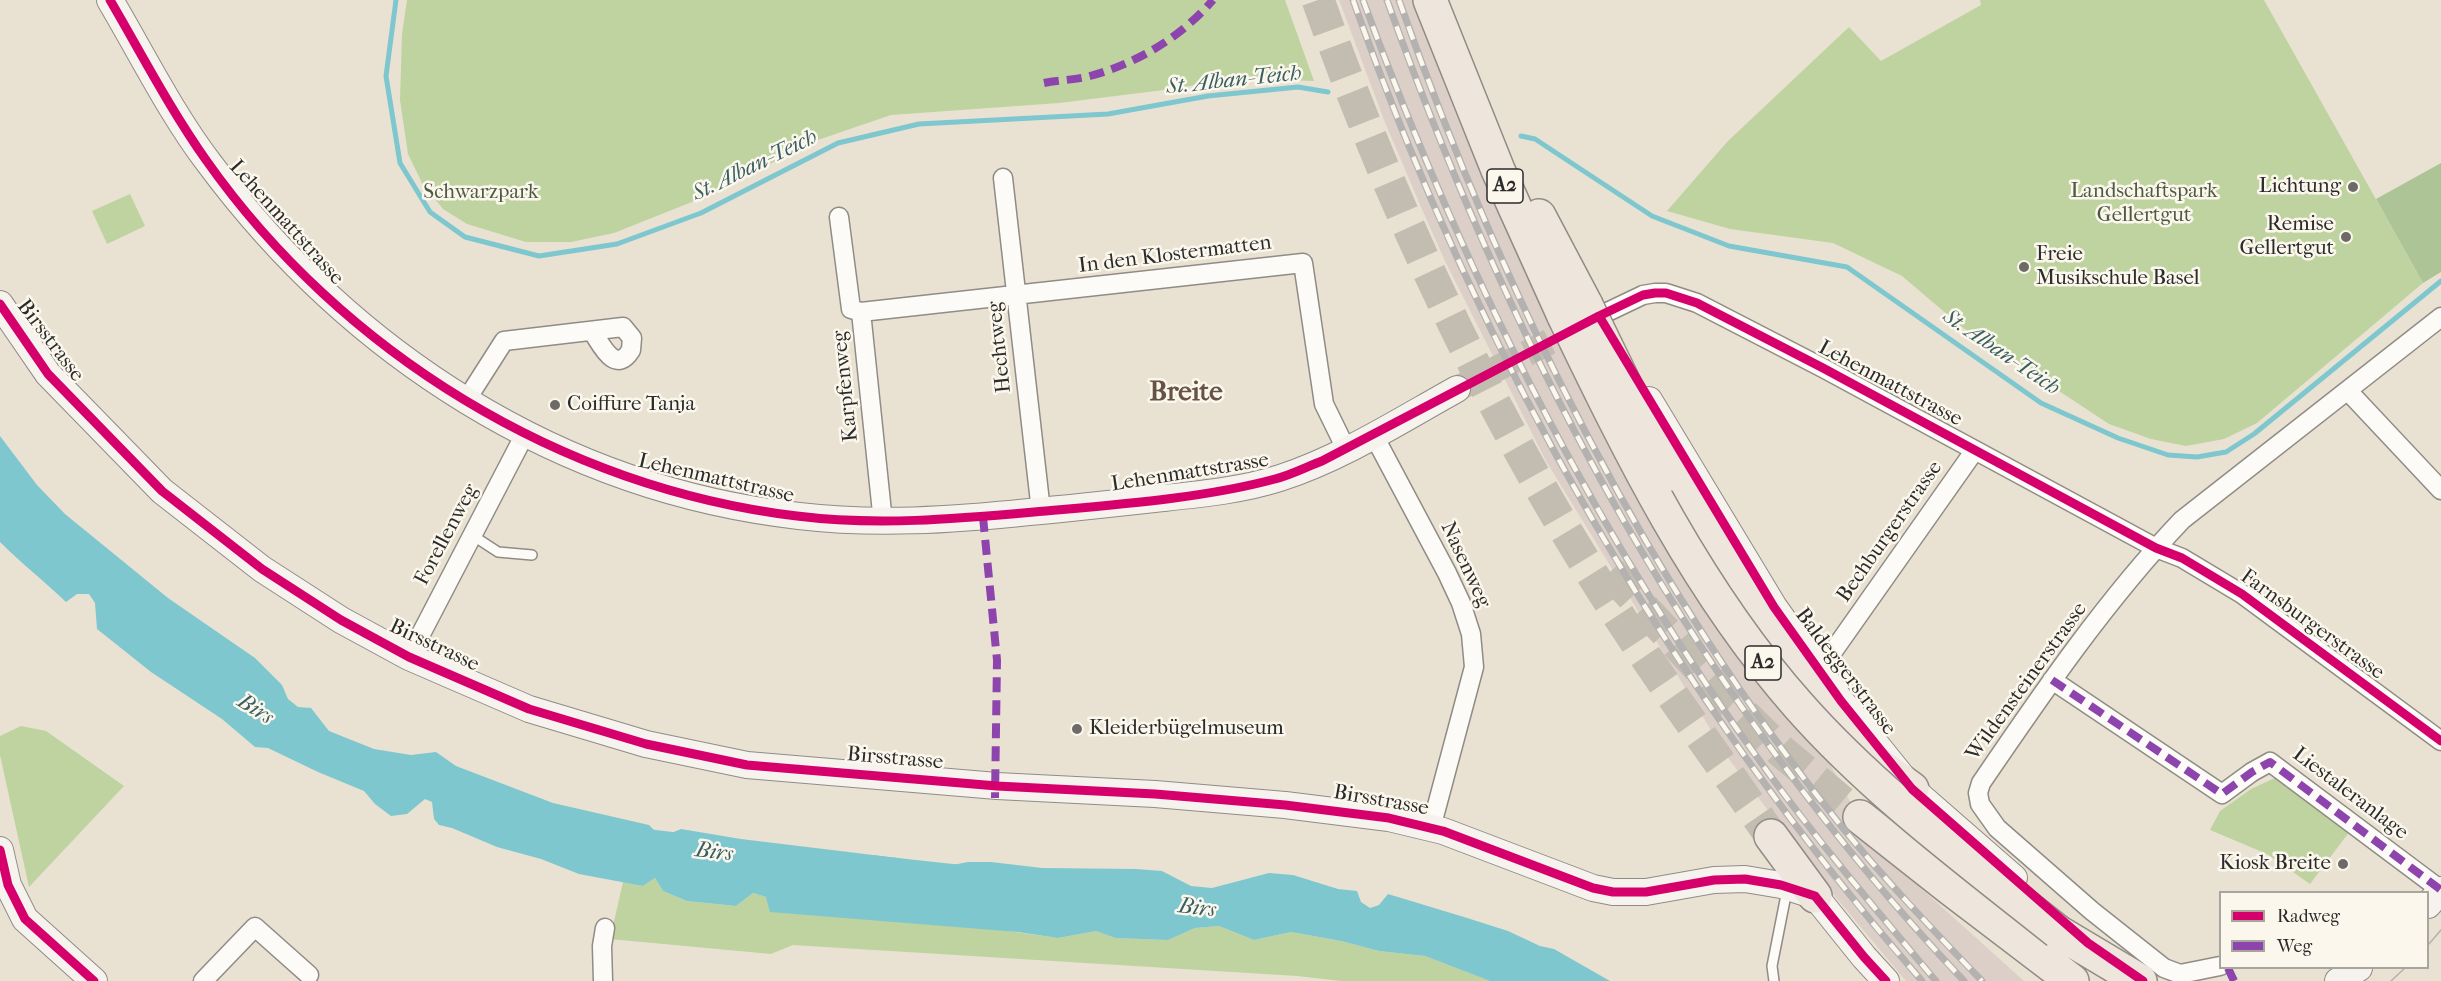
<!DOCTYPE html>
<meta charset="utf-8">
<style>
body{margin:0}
#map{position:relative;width:2441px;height:981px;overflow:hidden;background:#e9e2d3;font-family:"IM FELL French Canon",serif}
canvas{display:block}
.legend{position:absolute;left:2219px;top:891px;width:210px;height:78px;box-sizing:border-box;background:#fbf7ec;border:2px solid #a8a59f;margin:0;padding:8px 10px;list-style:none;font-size:18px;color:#2b2b2b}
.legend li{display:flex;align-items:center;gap:12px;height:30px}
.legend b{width:30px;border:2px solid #a8a59f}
</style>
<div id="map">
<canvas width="2441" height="981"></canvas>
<ul class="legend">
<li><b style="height:8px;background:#d6006c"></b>Radweg</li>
<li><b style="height:8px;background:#8e44ad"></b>Weg</li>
</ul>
</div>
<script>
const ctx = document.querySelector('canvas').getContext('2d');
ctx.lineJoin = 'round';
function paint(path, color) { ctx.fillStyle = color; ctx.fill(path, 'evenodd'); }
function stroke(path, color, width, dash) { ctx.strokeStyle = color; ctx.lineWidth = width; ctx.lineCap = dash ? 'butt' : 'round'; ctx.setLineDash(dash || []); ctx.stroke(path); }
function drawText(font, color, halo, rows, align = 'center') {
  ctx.font = font + ' "IM FELL French Canon",serif'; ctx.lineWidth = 5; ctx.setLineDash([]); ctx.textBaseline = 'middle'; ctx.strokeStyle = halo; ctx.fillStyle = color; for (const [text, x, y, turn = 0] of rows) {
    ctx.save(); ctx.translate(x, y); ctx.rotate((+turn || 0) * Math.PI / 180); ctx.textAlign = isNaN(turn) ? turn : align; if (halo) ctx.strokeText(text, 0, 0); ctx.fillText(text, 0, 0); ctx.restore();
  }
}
paint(new Path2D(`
 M 1339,0 L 1413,0 L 1453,106 L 1505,228 L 1563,353 L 1642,508 L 1737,657 L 1826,756 L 1873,845 L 2024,981 L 1906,981 L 1822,881 L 1728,758 L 1546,461 L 1445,261 L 1421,207 L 1384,120 Z`), '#dccfc8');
paint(new Path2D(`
 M 407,0 L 1285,0 L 1314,81 L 1229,78 L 1180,88 L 1059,103 L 891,115 L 812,142 L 712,194 L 614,233 L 571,242 L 526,242 L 467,224 L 443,209 L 422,183 L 408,154 L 400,100 L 402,34 Z
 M 1980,0 L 2264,0 L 2423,283 L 2257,423 L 2224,439 L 2186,446 L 2151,439 L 2109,424 L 1962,327 L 1902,276 L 1833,243 L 1730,229 L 1667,211 L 1727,142 L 1849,27 L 1881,61 L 1981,5 Z
 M 130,194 L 145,226 L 107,244 L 92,211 Z
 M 21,726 L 46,731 L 124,786 L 29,887 L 0,755 L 0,736 Z
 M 2281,775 L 2350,831 L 2310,884 L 2267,854 L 2210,830 L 2220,811 L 2251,789 Z
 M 655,878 L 663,891 L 687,901 L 736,906 L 753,893 L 766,897 L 1058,938 L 1096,931 L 1115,938 L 1168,940 L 1195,928 L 1219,926 L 1254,940 L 1291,932 L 1341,941 L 1379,951 L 1425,956 L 1490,981 L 1341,981 L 1297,976 L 793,945 L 771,954 L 610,939 L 623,882 L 643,886 Z`), '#bed39f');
paint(new Path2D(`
 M 2441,163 L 2441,272 L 2423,283 L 2376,199 Z`), '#adc497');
paint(new Path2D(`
 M 0,436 L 37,485 L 65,514 L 168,598 L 255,658 L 282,685 L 288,699 L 298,707 L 311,708 L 329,731 L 374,749 L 411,755 L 436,752 L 456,766 L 553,803 L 649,825 L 655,831 L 654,855 L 663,855 L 669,834 L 681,829 L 741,839 L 898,858 L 918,863 L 915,888 L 924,893 L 932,869 L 968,862 L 991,862 L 1042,868 L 1136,869 L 1162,871 L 1191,886 L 1212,888 L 1269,873 L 1293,875 L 1338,889 L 1357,891 L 1361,902 L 1370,908 L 1379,905 L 1388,894 L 1464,917 L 1508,931 L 1540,946 L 1554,949 L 1610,981 L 1490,981 L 1425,956 L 1379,951 L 1341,941 L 1291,932 L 1254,940 L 1219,926 L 1195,928 L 1168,940 L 1115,938 L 1096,931 L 1058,938 L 1018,932 L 770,912 L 766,897 L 753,893 L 736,906 L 687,901 L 663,891 L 655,878 L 643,886 L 579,874 L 541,859 L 497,847 L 452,828 L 439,825 L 434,819 L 432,802 L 425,799 L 407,814 L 391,816 L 375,804 L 364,791 L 318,772 L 268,748 L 255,747 L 222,719 L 151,672 L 97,629 L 95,603 L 89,594 L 77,594 L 66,602 C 44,581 21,563 0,542 Z`), '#7ec7ce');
stroke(new Path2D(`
 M 396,0 L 386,76 L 400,163 L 430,212 L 465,237 L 539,256 L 617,244 L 701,213 L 838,143 L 919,124 L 1108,114 L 1208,96 L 1298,87 L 1328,92
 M 1521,136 L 1535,139 L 1652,216 L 1729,246 L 1847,267 L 2041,403 L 2118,438 L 2168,455 L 2197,457 L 2226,452 L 2254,434 L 2441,281`), '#7ec7ce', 5);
stroke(new Path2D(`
 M 608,841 L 708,853
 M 873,872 L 974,883`), '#7ec7ce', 33);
stroke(new Path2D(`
 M 1457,389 L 1586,323`), '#c3bdb1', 26, [26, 13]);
stroke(new Path2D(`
 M 1318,0 C 1398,226 1508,452 1642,651 C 1684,714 1729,774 1771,836
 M 1610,572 L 1727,698 L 1781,751 L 1860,817`), '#c3bdb1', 33, [33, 16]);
const lane = new Path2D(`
 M 472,535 L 498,552 L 532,555
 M 1774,981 L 1772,966 L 1787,890`);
const street = new Path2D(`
 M 1003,178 L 1041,511
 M 839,217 L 851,309 L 861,312 L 1303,263 L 1324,404 L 1346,449
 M 861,312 L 883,522
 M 1599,316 L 1643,295 L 1655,293 L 1666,293 L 1697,303 L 1823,368 L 2156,548 L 2182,558 L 2242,594 L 2441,741
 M 2348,391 L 2441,490
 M 465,402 L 504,341 L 623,327 L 632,338 L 631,350 C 615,376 601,344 592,331
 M 1373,434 L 1447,573 L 1461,603 L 1471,634 L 1474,667 L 1431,828
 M 409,657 L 525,434
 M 1818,668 L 1834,650 L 1975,450
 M 2052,680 L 2222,794 L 2252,772 L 2270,762 L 2441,890
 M 2220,966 L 2180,974 L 2164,968 L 2092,911 L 1997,828 L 1980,804 L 1978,793 L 1981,783 C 2043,692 2106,600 2182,520 L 2441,317
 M 203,981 L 255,927 L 309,975
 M 603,981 L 602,946 L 605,928`);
const secondary = new Path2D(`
 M 110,0 C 142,54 171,113 209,163 C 351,354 559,489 799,516 C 875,525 952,520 1029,512 C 1073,508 1118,503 1163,498 C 1202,494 1243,490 1280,478 C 1342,458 1401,420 1457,389
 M 0,304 L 48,374 L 162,491 L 262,569 L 341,620 L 409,657 L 529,709 L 646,744 L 747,765 L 997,786 L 1155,794 L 1285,805 L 1389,818 L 1443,831 L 1593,888 L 1613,892 L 1646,892 L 1714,880 L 1745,879 L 1781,885 L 1815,896 L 1864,957 L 1886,981
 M 1649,400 L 1774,607 L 1841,701 L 1912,789 L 2014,878
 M 0,850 L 8,885 L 25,919 L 94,981
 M 2428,905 L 2441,890
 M 2338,981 L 2359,968`);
const highway = new Path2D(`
 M 1430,0 L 1498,170 L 1564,316
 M 1539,216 L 1586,305
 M 1673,474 L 1779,643 L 1828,713 L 1850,739 L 1878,764 L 1912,789
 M 1860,817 L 1950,888 L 2072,981
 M 1771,836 L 1815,896
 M 2058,932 L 2140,981`);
stroke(lane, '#908c85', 12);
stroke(street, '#908c85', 21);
stroke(secondary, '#908c85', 28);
stroke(highway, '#908c85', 36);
stroke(lane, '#fcfbf8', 9);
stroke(street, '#fcfbf8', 18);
stroke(secondary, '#f6f2ee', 26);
stroke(highway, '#eee5dd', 33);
stroke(new Path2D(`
 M 2428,945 L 2441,930
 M 2391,981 L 2405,968`), '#b3b2b0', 1.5);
const rail = new Path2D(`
 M 1353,0 C 1480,359 1672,694 1922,981
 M 1363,0 C 1463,273 1595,535 1767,771 C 1820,844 1878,912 1936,981
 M 1387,0 C 1517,364 1697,699 1964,981
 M 1399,0 C 1502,293 1646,584 1842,827 C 1886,881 1934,931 1982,981`);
stroke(rail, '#b3b2b0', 7);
stroke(rail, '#fbf7ec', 4.5, [14]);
const highwayBridge = new Path2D(`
 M 1586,305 L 1640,416 L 1673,474
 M 1564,316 C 1630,453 1698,592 1799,706 C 1875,792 1969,861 2058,932`);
stroke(highwayBridge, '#908c85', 36, []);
stroke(highwayBridge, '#eee5dd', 33);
stroke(new Path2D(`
 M 1044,83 C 1059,80 1075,80 1090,76 C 1138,63 1181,37 1213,0
 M 983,517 L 997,660 L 995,798
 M 2052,680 L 2222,794 L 2252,772 L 2270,762 L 2441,890
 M 2228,968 L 2234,981`), '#8e44ad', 8, [15, 8]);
stroke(new Path2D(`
 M 110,0 C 141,53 170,109 206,160 C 342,353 562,488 797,516 C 876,526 955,519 1034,512 C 1111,505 1201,499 1275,479 C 1291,475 1306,467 1322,461 L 1599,316 L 1643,295 L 1655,293 L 1666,293 L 1697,303 L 1823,368 L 2156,548 L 2182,558 L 2242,594 L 2441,741
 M 0,304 L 48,374 L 162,491 L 262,569 L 341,620 L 409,657 L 529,709 L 646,744 L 747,765 L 997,786 L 1155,794 L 1285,805 L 1389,818 L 1443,831 L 1593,888 L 1613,892 L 1646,892 L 1714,880 L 1745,879 L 1781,885 L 1815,896 L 1864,957 L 1886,981
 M 1599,316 L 1774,607 L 1841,701 L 1912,789 L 2088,943 L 2143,981
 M 0,850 L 8,885 L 25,919 L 94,981`), '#d6006c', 9);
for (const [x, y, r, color] of [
 [2353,187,6,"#6e6b66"],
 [2346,237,6,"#6e6b66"],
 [2024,267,6,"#6e6b66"],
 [555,405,6,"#6e6b66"],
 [1077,729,6,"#6e6b66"],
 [2343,864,6,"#6e6b66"]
]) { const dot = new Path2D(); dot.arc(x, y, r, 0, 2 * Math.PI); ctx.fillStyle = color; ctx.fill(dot); stroke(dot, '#fbf7ec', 2); }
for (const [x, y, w] of [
 [1505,186,36],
 [1763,663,36]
]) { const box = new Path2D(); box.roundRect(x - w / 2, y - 17, w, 34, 4.5); ctx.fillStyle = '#fbf7ec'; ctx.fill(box); stroke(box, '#2b2b2b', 1.5); }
drawText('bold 20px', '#2b2b2b', null, [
 ["A2",1505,186],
 ["A2",1763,663]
]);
drawText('21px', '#2b2b2b', '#fbf7ec', [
 ["Lichtung",2341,187],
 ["Remise",2334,225],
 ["Gellertgut",2334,249],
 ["Freie",2036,255,"left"],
 ["Musikschule Basel",2036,279,"left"],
 ["Coiffure Tanja",567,405,"left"],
 ["Kleiderbügelmuseum",1089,729,"left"],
 ["Kiosk Breite",2331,864]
], 'right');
drawText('21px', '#4d5a41', '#fbf7ec', [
 ["Landschaftspark",2144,192],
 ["Gellertgut",2144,216],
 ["Schwarzpark",481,193]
]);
drawText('21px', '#2b2b2b', '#fbf7ec', [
 ["Lehenmattstrasse",286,223,48],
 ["In den Klostermatten",1175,255,-7],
 ["Birsstrasse",50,341,53],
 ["Hechtweg",1000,347,-96],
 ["Lehenmattstrasse",1890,384,28],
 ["Karpfenweg",846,386,-96],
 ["Lehenmattstrasse",1190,473,-9],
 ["Lehenmattstrasse",716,479,13],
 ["Bechburgerstrasse",1890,532,-55],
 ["Forellenweg",447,535,-62],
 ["Nasenweg",1465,565,65],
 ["Farnsburgerstrasse",2312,625,36],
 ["Birsstrasse",434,646,25],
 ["Baldeggerstrasse",1845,672,53],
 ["Wildensteinerstrasse",2027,682,-54],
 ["Birsstrasse",895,759,5],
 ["Liestaleranlage",2350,794,37],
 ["Birsstrasse",1381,801,10]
]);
drawText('italic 22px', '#385e63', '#fbf7ec', [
 ["St. Alban-Teich",1234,81,-6],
 ["St. Alban-Teich",755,166,-26],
 ["St. Alban-Teich",2001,353,34],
 ["Birs",255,710,32],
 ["Birs",714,853,7],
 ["Birs",1197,909,7]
]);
drawText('bold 27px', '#675246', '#fbf7ec', [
 ["Breite",1186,393]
]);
</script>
